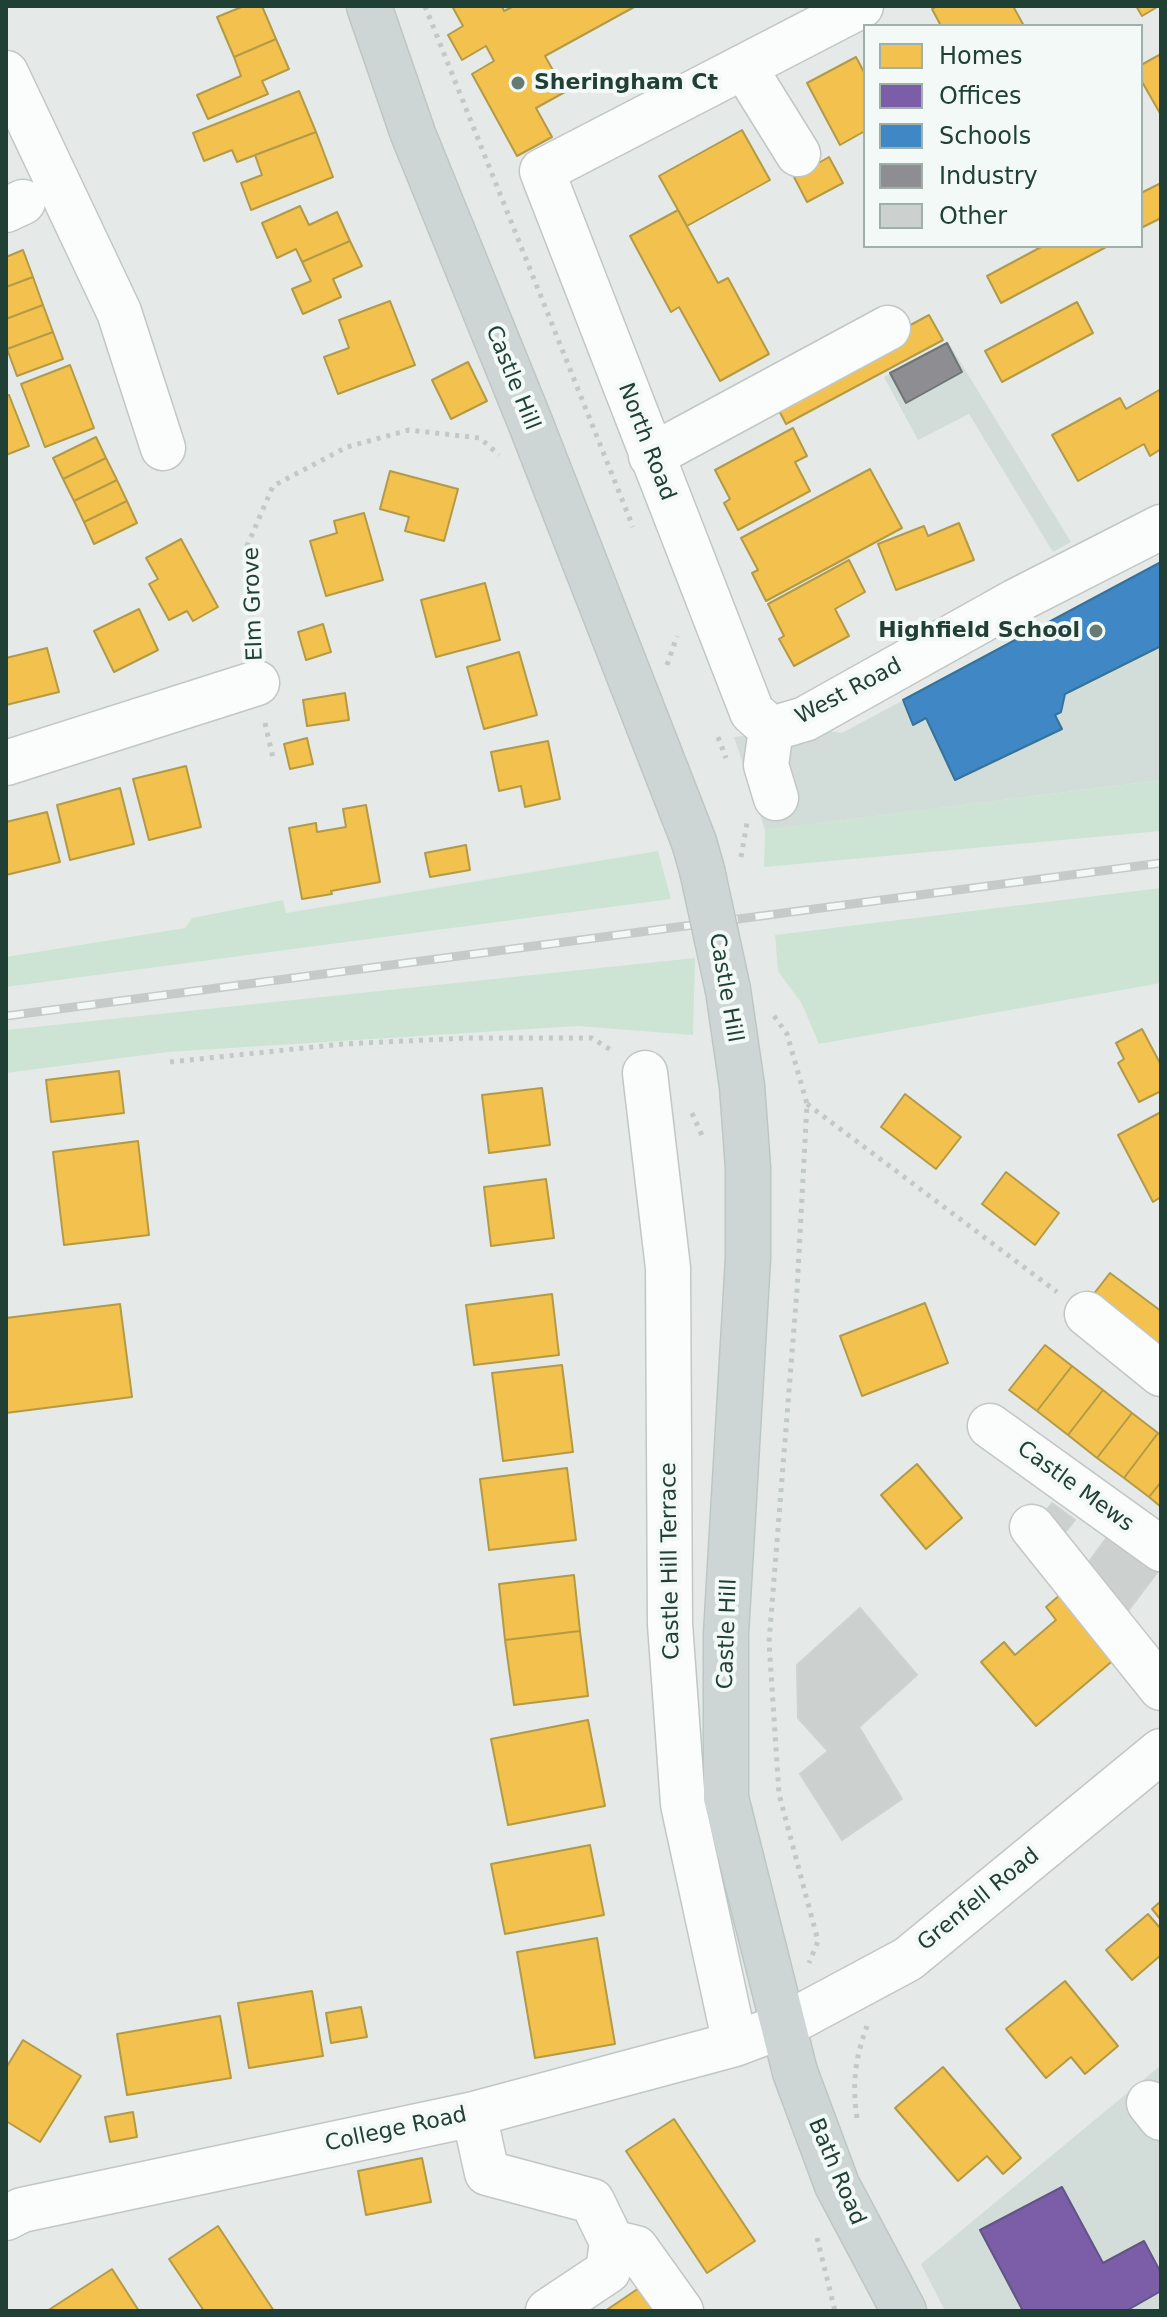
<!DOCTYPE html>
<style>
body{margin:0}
#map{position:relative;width:1167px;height:2317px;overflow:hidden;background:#e5eae8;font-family:"DejaVu Sans",sans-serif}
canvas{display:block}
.frame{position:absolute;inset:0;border:8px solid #204036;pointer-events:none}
.legend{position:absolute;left:863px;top:24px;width:280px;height:224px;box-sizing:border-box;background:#f3f9f6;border:2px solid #9fafa9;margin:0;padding:10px 14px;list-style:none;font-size:24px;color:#204036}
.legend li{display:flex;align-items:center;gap:16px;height:40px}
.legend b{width:40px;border:2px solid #9fafa9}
</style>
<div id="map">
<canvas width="1167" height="2317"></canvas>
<div class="frame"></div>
<ul class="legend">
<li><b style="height:22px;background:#f2c14e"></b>Homes</li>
<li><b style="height:22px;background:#7b5ea7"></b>Offices</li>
<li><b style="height:22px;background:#3f88c5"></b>Schools</li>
<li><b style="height:22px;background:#8d8d92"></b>Industry</li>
<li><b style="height:22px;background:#ccd1cf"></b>Other</li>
</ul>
</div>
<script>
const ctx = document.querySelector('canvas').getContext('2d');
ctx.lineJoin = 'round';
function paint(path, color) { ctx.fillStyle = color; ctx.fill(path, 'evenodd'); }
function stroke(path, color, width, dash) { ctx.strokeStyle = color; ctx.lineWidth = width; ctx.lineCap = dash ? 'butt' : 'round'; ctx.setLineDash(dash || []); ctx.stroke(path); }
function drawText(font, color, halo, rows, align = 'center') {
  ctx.font = font + ' "DejaVu Sans",sans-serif'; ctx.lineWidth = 8; ctx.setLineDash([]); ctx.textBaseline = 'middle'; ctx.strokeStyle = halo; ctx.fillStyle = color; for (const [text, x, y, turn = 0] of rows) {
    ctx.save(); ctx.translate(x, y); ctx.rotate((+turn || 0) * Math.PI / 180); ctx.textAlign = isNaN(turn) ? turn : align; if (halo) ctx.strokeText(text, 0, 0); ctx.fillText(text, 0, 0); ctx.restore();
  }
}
paint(new Path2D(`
 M 948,342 L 1071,542 L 1053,552 L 969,414 L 918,440 L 884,377 Z
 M 1161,562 L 1161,780 L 765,830 L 734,737 L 743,736 L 782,748 L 803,744 L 828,731 L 842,733 Z
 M 1161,2065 L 1161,2311 L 945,2311 L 921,2264 Z`), '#d2dcd8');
paint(new Path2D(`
 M 1161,780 L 1161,831 L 764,867 L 765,830 Z
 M 658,851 L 671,899 L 6,987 L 6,957 L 185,928 L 192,918 L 283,900 L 286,913 Z
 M 1161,888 L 1161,983 L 819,1044 L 802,1004 L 778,971 L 775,935 Z
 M 695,958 L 693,1035 L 577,1026 L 168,1052 L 6,1073 L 6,1030 Z`), '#cde4d4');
const homes = new Path2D(`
 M 244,6 L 262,6 L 276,39 L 234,57 L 217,17 Z
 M 452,6 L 502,6 L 504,11 L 514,6 L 636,6 L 545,56 L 565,92 L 536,108 L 552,137 L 517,156 L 472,74 L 494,61 L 486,46 L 462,60 L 448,35 L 463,26 Z
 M 937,6 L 1013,6 L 1024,26 L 941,26 L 932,9 Z
 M 1136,6 L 1159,6 L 1142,16 Z
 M 276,39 L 289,69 L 262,81 L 268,94 L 208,119 L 197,95 L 241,76 L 234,57 Z
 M 1161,54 L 1161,115 L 1141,80 L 1141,65 Z
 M 856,57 L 865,74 L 865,131 L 840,145 L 807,83 Z
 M 299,91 L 316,132 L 237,162 L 232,150 L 204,161 L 193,133 Z
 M 742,130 L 770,180 L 687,226 L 659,176 Z
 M 316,132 L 333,177 L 251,210 L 241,183 L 262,175 L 255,155 Z
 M 829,157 L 843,183 L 807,202 L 794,177 Z
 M 1161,183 L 1161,218 L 1141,228 L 1141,193 Z
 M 300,206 L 309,225 L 337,212 L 350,241 L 302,262 L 296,249 L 277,258 L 262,223 Z
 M 678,210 L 718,283 L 728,278 L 769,354 L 720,381 L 679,307 L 671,312 L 630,236 Z
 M 350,241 L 362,266 L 333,279 L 341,297 L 303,314 L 292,289 L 311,281 L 302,262 Z
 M 1043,246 L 1108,246 L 1001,303 L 987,276 Z
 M 23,250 L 33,277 L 6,287 L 6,257 Z
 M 33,277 L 43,305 L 6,319 L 6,287 Z
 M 390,301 L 415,365 L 338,394 L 324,357 L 349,348 L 339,320 Z
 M 1077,302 L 1093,333 L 1002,382 L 985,351 Z
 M 43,305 L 53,332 L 7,349 L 6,319 Z
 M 929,315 L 943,340 L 786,424 L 773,399 Z
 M 53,332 L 63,359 L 17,376 L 7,349 Z
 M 468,362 L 487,401 L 451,419 L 432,380 Z
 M 70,365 L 94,428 L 45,447 L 21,384 Z
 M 1161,389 L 1161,449 L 1150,456 L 1144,444 L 1078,481 L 1052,435 L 1120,398 L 1126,409 Z
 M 9,395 L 29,446 L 6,455 L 6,396 Z
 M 793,428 L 807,456 L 795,462 L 810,491 L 738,530 L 724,503 L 730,499 L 715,470 Z
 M 96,437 L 106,458 L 63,479 L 53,458 Z
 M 106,458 L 117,480 L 74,501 L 63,479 Z
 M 870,469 L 902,528 L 766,601 L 752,573 L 758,570 L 741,538 Z
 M 390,471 L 458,489 L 444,541 L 405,531 L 409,517 L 380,509 Z
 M 117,480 L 127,501 L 84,522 L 74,501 Z
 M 127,501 L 137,523 L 94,544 L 84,522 Z
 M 364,513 L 383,580 L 326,596 L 310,541 L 337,533 L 334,521 Z
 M 959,523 L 974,560 L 896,590 L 878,544 L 924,526 L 928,536 Z
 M 181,539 L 218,607 L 193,621 L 187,611 L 169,620 L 149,584 L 158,579 L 146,558 Z
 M 849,560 L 865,592 L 835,609 L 849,636 L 794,666 L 779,639 L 784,636 L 768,604 Z
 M 485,583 L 500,640 L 436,657 L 421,600 Z
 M 139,609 L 158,650 L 114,672 L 94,631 Z
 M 323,624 L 331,652 L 306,660 L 298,632 Z
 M 47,648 L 59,692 L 6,705 L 6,658 Z
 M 519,652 L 537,715 L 484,729 L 467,667 Z
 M 345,693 L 349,720 L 307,726 L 303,700 Z
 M 307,738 L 313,764 L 290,769 L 284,744 Z
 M 548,741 L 560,799 L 525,807 L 521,786 L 499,791 L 491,752 Z
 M 186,766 L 201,827 L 149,840 L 133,779 Z
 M 120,788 L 134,844 L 70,860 L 57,805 Z
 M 366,805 L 380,882 L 331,891 L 332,894 L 302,899 L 289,828 L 316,823 L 317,832 L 346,827 L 343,809 Z
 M 47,812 L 60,862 L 6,875 L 6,822 Z
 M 466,845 L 470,870 L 430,877 L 425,853 Z
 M 1142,1029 L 1161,1065 L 1161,1091 L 1139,1102 L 1118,1063 L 1124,1059 L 1116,1043 Z
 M 119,1071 L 124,1113 L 51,1122 L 46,1080 Z
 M 542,1088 L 550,1145 L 489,1153 L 482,1095 Z
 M 905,1094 L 961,1137 L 936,1169 L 881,1127 Z
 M 1161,1112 L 1161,1197 L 1153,1202 L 1118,1135 Z
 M 138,1141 L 149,1235 L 64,1245 L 53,1152 Z
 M 1006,1172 L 1059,1213 L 1035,1245 L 982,1204 Z
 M 546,1179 L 554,1238 L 491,1246 L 484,1187 Z
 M 1110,1273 L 1161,1311 L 1161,1342 L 1155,1350 L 1089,1300 Z
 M 552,1294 L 559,1355 L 474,1365 L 466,1305 Z
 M 925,1303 L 948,1363 L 862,1396 L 840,1336 Z
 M 120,1304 L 132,1397 L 6,1413 L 6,1318 Z
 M 1045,1345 L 1072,1366 L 1037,1411 L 1009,1390 Z
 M 562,1365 L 573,1452 L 503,1461 L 492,1373 Z
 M 1072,1366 L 1103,1390 L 1068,1435 L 1037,1411 Z
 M 1103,1390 L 1132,1413 L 1097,1458 L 1068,1435 Z
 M 1132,1413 L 1158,1433 L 1124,1478 L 1097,1458 Z
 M 1158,1433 L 1161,1435 L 1161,1482 L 1149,1497 L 1124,1478 Z
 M 917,1464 L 962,1518 L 926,1549 L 881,1495 Z
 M 567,1468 L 576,1540 L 489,1550 L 480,1479 Z
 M 1161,1482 L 1161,1507 L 1149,1497 Z
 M 574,1575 L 580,1631 L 505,1640 L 499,1584 Z
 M 1068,1588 L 1123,1652 L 1036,1726 L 981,1662 L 1004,1642 L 1015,1655 L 1056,1620 L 1046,1607 Z
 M 580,1631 L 588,1696 L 514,1705 L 505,1640 Z
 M 588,1720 L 605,1806 L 508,1825 L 491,1739 Z
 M 590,1845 L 604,1915 L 505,1934 L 491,1864 Z
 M 1161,1901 L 1161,1920 L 1152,1909 Z
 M 1148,1914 L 1161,1929 L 1161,1955 L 1132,1980 L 1106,1950 Z
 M 597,1938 L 615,2044 L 535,2058 L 517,1952 Z
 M 1065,1981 L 1118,2046 L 1085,2074 L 1071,2057 L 1046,2078 L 1006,2029 Z
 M 312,1991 L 323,2056 L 249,2068 L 238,2003 Z
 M 361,2007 L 367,2037 L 331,2043 L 326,2013 Z
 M 220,2016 L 231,2078 L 127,2095 L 117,2034 Z
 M 23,2040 L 81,2076 L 40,2142 L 6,2121 L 6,2068 Z
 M 943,2067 L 1021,2158 L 1003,2174 L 987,2156 L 958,2181 L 895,2108 Z
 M 133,2112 L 137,2137 L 110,2142 L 105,2117 Z
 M 674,2119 L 755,2241 L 707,2273 L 626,2151 Z
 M 422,2158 L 431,2202 L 366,2215 L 358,2171 Z
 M 218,2226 L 274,2311 L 204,2311 L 169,2259 Z
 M 112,2269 L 139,2311 L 47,2311 Z
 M 642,2286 L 659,2311 L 605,2311 Z`);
paint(homes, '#f2c14e');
stroke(homes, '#b39a47', 2);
const offices = new Path2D(`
 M 1062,2187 L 1103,2263 L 1144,2241 L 1161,2273 L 1161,2291 L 1126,2311 L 1023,2311 L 980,2230 Z`);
paint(offices, '#7b5ea7');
stroke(offices, '#605585', 2);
const schools = new Path2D(`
 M 1161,562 L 1161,646 L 1065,694 L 1061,712 L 1055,715 L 1062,729 L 955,780 L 926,718 L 913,725 L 903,700 Z`);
paint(schools, '#3f88c5');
stroke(schools, '#36729a', 2);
const industry = new Path2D(`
 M 947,343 L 962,372 L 906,403 L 890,373 Z`);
paint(industry, '#8d8d92');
stroke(industry, '#6c7676', 2);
const building = new Path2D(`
 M 1052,1503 L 1075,1520 L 1060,1539 L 1042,1516 Z
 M 1110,1533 L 1159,1570 L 1122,1619 L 1083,1570 Z
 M 860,1608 L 917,1675 L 859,1727 L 902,1799 L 842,1840 L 800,1774 L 828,1751 L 798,1718 L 797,1665 Z`);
paint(building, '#ccd1cf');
stroke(building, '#cdd3d1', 2);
const minor = new Path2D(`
 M 861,6 L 542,171 L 752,712 L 771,729 L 805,719 L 1016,601 L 1161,527
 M 744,67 L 798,154
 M 6,73 L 119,312 L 163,448
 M 6,210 L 23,202
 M 651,456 L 888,328
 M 771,729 L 766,765 L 776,798
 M 6,763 L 257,683
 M 645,1073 L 668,1268 L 670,1624 L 683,1804 L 735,2044
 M 1087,1314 L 1161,1374
 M 990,1426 L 1161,1549
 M 1032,1527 L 1161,1688
 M 1149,2103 L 1161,2118
 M 474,2114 L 487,2173 L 592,2201 L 612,2242 L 608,2271 L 548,2311
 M 6,2218 L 22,2210 L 474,2114 L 735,2044 L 783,2026 L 908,1959 L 1161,1751
 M 612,2242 L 636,2248 L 681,2311`);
const major = new Path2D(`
 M 369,6 L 413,134 L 530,422 L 694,842 L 702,870
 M 728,990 L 742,1086 L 748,1168 L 748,1258 L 726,1634 L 726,1798 L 795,2072 L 837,2185 L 904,2311`);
stroke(minor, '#c2c7c5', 47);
stroke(major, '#bcc7c3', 47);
stroke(new Path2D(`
 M 425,6 L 633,527
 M 254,646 L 247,546 L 273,486 L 347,447 L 409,430 L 480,438 L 499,455
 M 667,665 L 677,636
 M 265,723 L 274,762
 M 718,737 L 726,758
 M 741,857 L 747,823
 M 774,1016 L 787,1034 L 807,1104 L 797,1290 L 769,1642 L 779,1794 L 818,1941 L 809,1963
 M 170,1062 L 343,1044 L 468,1038 L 592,1038 L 614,1052
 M 807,1104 L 1057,1292
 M 692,1113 L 704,1140
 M 857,2118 C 852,2084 855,2058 867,2026
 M 817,2238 L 835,2311`), '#c1cac6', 5, [4, 6]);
stroke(minor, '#fbfcfc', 44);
stroke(major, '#cdd6d4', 44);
const rail = new Path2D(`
 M 6,1016 L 1161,863`);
stroke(rail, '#c6cbca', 9);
stroke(rail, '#f3f9f6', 6, [18]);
const majorBridge = new Path2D(`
 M 702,870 L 728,990`);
stroke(majorBridge, '#bcc7c3', 47, []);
stroke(majorBridge, '#cdd6d4', 44);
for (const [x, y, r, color] of [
 [518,83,8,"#657c74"],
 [1096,631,8,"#657c74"]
]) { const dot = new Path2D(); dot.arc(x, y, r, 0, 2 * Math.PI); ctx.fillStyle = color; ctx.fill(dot); stroke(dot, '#f3f9f6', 3); }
drawText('bold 22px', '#204036', '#f3f9f6', [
 ["Sheringham Ct",534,83],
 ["Highfield School",1080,631,"right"]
], 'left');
drawText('22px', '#204036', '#f3f9f6', [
 ["Castle Hill",512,378,68],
 ["North Road",646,442,69],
 ["Elm Grove",254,604,-92],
 ["West Road",849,692,-28],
 ["Castle Hill",725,988,80],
 ["Castle Mews",1075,1487,36],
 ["Castle Hill Terrace",671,1561,-91],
 ["Castle Hill",728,1634,-88],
 ["Grenfell Road",979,1900,-39],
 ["College Road",396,2130,-12],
 ["Bath Road",836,2172,67]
]);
</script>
